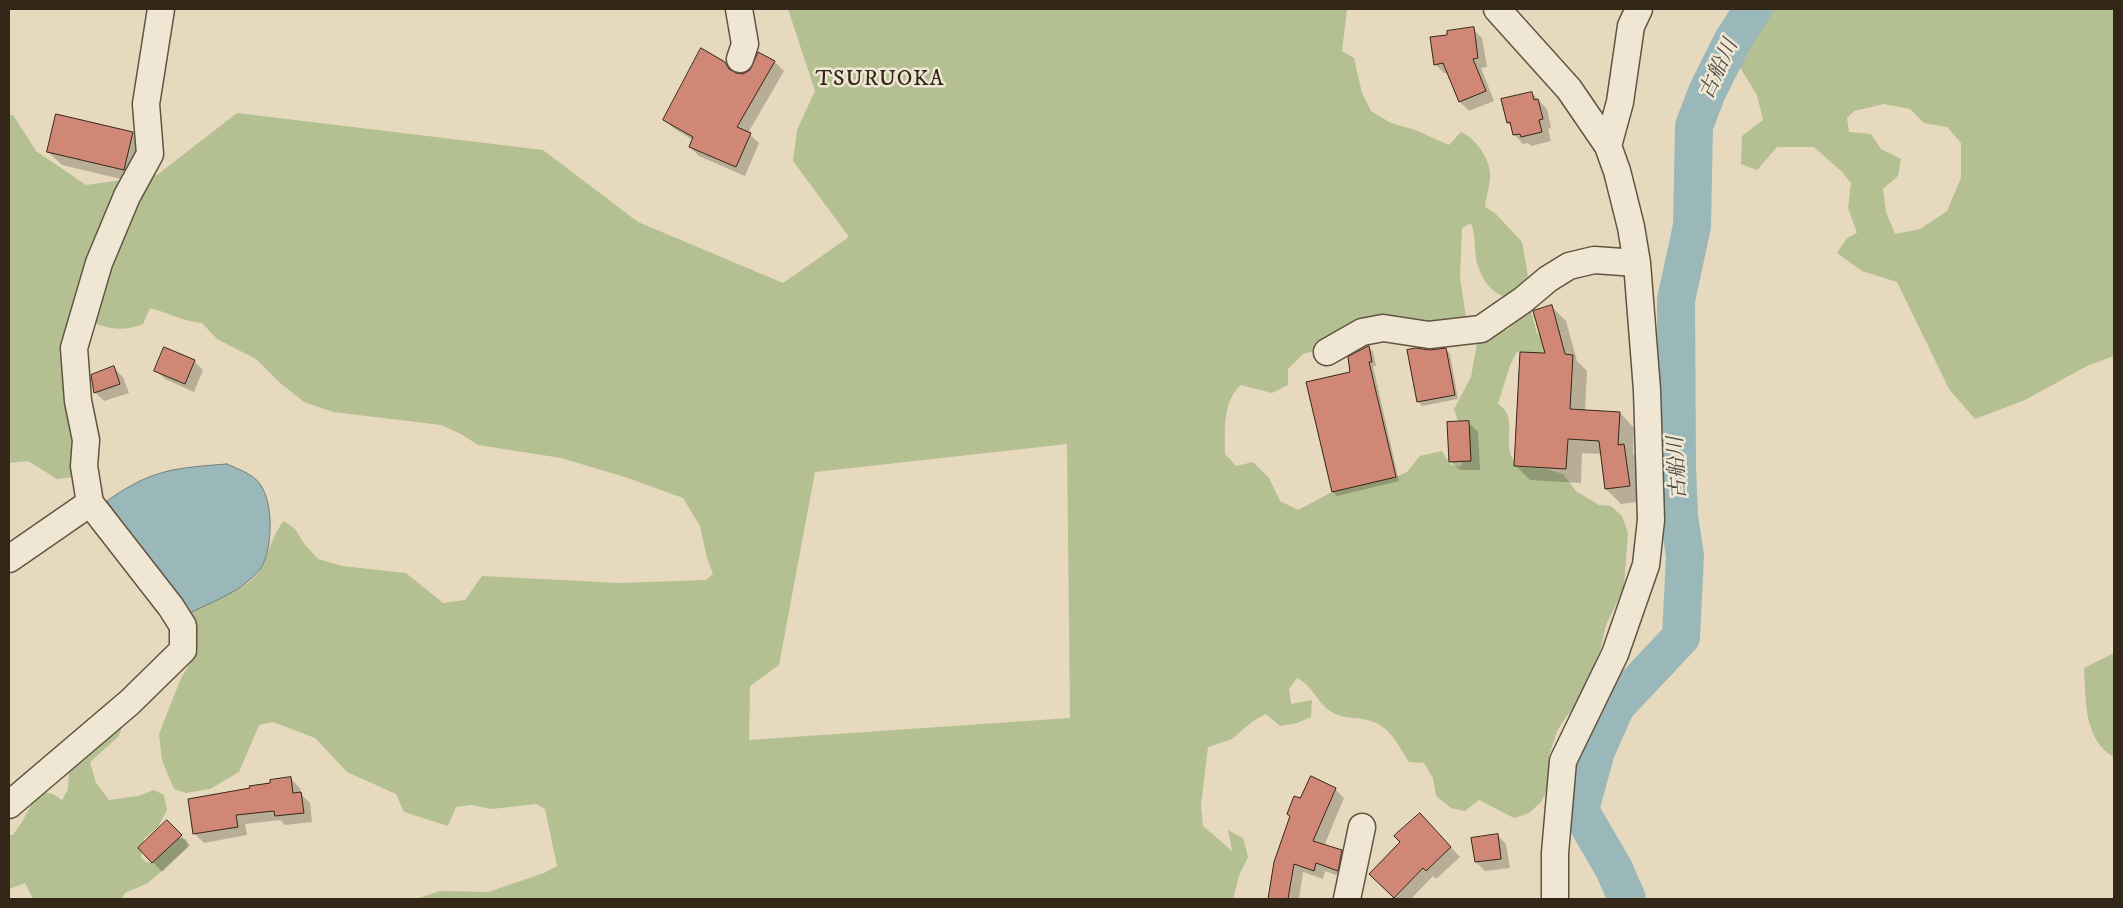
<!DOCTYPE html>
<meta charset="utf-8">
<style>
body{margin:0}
#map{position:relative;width:2123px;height:908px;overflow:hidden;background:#e7d9bd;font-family:"IM FELL DW Pica",serif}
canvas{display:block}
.frame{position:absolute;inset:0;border:10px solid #352717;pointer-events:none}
</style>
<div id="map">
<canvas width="2123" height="908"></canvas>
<div class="frame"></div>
</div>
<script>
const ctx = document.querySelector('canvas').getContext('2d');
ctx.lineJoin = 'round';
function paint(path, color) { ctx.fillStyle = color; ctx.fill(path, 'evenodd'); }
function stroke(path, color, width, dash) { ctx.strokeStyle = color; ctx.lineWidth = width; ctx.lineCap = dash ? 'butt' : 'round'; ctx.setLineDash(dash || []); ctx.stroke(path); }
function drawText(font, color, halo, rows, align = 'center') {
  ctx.font = font + ' "IM FELL DW Pica","Noto Serif JP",serif'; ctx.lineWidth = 5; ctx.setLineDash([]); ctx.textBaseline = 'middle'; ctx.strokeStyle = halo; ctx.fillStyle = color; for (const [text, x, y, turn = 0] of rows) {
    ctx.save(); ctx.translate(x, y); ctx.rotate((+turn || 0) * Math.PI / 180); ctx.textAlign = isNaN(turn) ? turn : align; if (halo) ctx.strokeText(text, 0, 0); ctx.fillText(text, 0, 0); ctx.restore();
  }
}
paint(new Path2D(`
 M 788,9 L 1347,9 L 1342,51 L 1354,58 L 1362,93 L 1371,111 L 1391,123 L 1415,130 L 1449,145 L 1461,132 C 1475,138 1488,156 1490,172 C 1491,182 1486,197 1485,207 L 1495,213 L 1522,242 L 1528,276 L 1519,290 L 1508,297 C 1492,295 1481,278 1477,263 C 1474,250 1476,235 1471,223 L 1462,228 L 1460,277 L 1467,325 L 1328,347 L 1303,354 L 1288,369 L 1288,385 L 1272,393 L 1241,385 C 1222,401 1225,432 1225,454 L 1236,466 L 1253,462 L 1269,478 L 1280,501 L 1298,510 L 1332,492 L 1396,477 L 1407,472 L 1420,456 L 1442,451 L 1450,464 L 1460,467 L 1468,452 L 1454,409 L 1471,377 L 1478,338 L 1491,329 L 1507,330 L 1531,310 L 1537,334 L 1549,340 L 1559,352 L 1517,352 L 1510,365 L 1498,404 C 1516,415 1506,434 1510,452 C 1511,457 1515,462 1517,467 L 1546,469 L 1563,474 L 1576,491 L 1599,505 L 1611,506 L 1622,516 L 1628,533 L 1624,587 L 1606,625 L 1600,651 L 1579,703 L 1566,717 L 1557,731 L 1549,756 L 1550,784 L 1541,802 L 1529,813 L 1514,818 L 1479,800 L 1465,811 L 1451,808 L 1436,796 L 1433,778 L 1424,763 L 1409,762 C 1396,742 1390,724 1363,719 C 1351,717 1340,718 1330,711 C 1316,701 1314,687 1297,678 L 1289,689 L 1291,704 L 1312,700 L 1311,717 L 1297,723 L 1280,726 L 1266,714 L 1253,721 L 1232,739 L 1208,747 L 1201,805 L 1203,826 L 1232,851 L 1228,830 L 1243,838 L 1248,857 L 1239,876 L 1233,899 L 416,899 L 440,891 L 488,892 L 544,873 L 557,866 L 545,809 L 536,804 L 492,809 L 471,805 L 456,807 L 448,826 L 404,812 L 396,794 L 347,772 L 315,738 L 273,722 L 259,725 L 239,772 L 210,789 L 186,793 L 174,789 L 162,760 L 159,734 L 181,678 L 198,650 L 187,638 L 189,609 C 203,603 244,589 253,579 C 268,564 269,538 284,521 L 295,529 L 305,545 L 318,559 L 342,566 L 406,573 L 443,603 L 465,600 L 482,576 L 619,583 L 706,580 L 713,574 L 707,558 L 700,526 L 683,498 L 628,478 L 561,458 L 478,445 L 461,434 L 441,425 L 333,412 L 304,402 L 279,382 L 256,359 L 217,339 L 202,323 C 184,322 167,312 150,308 L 143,324 C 121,333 104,328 83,318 L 74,373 L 73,477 L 57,479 L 28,461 L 9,463 L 9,115 L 13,115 L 36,151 L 86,185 L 157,175 L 237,113 L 543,150 L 638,222 L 783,283 L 849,237 L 793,161 L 797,130 L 815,91 ZM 1067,444 L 1070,718 L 749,740 L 750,686 L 779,665 L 815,472 Z
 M 1736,9 L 2114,9 L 2114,356 L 2087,366 L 2025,400 L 1975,419 L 1949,389 L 1897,282 L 1862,271 L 1837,253 L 1847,238 L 1857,233 L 1848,208 L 1851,183 L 1842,172 L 1814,147 L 1777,147 L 1757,170 L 1741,164 L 1742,136 L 1763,120 L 1757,95 L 1739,66 L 1729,38 ZM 1884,104 L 1910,109 L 1924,123 L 1947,127 L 1961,143 L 1961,178 L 1947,211 L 1920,229 L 1895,234 L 1886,212 L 1883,189 L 1898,176 L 1901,159 L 1881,149 L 1871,134 L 1849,132 L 1847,118 L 1854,111 Z
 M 2114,653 L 2114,757 C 2083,740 2086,698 2084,668 Z
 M 124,720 L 119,736 L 90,762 L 96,783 L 109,800 L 138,796 L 154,790 L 164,795 L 167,810 L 158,827 L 144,839 L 141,857 L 146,862 L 152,863 L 175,838 L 186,839 L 188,847 L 148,883 L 125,893 L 122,899 L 33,899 L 25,883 L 9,889 L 9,835 L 13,835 L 22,822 L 39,791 L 53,794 L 62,800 L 68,789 L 69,769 Z`), '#b4bf92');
const water = new Path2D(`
 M 227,464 C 238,469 253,474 260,484 C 274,503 273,551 260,569 C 244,591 211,602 188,614 L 107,501 C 152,469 175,468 227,464 Z`);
paint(water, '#9ab8ba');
stroke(water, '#727e79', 1);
paint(new Path2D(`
 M 1473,29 L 1482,38 L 1487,67 L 1481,68 L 1494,101 L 1469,111 L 1460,102 L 1448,73 L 1444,73 L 1435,64 L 1449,36 Z
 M 759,54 L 775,62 L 784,71 L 748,133 L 759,143 L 745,176 L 699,156 L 690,147 L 693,140 L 673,128 L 664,119 L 725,63 L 734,73 L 744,75 L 751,71 Z
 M 1532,93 L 1547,109 L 1551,128 L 1548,129 L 1551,141 L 1531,146 L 1528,143 L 1523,144 L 1514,134 L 1512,127 L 1508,123 Z
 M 133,133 L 146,147 L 138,183 L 62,165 L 48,152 Z
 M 1551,306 L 1566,321 L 1577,361 L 1587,371 L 1585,411 L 1620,413 L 1634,428 L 1633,454 L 1639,460 L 1644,501 L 1621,504 L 1606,489 L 1602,454 L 1582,453 L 1581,483 L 1530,480 L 1515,465 L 1546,354 Z
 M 1369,347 L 1373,352 L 1376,366 L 1373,366 L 1399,481 L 1337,496 L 1333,492 L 1352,373 Z
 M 1446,349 L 1450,354 L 1458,399 L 1422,406 L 1418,401 Z
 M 194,361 L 203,370 L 194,392 L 165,379 L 156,370 Z
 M 114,368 L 123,377 L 129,393 L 104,401 L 95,392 Z
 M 1469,423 L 1478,432 L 1480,470 L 1460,470 L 1450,461 Z
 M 291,779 L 300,788 L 301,794 L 310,803 L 312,822 L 285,825 L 280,820 L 245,824 L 247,835 L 204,843 L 195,834 L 272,784 Z
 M 1335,789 L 1344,798 L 1324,846 L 1341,851 L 1350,861 L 1347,879 L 1325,871 L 1323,879 L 1303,872 L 1299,899 L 1271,899 L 1300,800 Z
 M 167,822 L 190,845 L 162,872 L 140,848 Z
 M 1429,824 L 1460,857 L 1436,879 L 1433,876 L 1411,899 L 1397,899 L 1371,874 L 1402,842 Z
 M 1497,835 L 1506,844 L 1510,868 L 1485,871 L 1476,862 Z`), '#0003');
stroke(new Path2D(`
 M 1627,899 L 1614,869 L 1582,814 L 1581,806 L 1596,751 L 1616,706 L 1681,637 L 1685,556 L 1679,516 L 1677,467 L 1676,300 L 1692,226 L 1694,126 L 1707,92 L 1733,40 L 1753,9`), '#9ab8ba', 38);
const building = new Path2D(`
 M 1474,27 L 1478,58 L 1473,59 L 1486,91 L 1459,102 L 1443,63 L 1434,65 L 1430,37 L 1447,35 L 1447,31 Z
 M 701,48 L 725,62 L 729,69 L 736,73 L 743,74 L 750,70 L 758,52 L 775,61 L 737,127 L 751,133 L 736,167 L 689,147 L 693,137 L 663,120 Z
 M 1532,92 L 1534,100 L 1538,99 L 1543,119 L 1539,120 L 1542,132 L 1521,137 L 1520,134 L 1513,135 L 1510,122 L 1507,123 L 1501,99 Z
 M 56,114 L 133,132 L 124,170 L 47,152 Z
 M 1552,305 L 1565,354 L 1573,355 L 1570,409 L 1620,412 L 1618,445 L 1624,444 L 1630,486 L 1605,489 L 1599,441 L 1568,439 L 1566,469 L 1514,466 L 1520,352 L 1545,353 L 1533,311 Z
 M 1369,346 L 1372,362 L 1369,362 L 1396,477 L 1332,492 L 1306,382 L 1350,372 L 1348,357 Z
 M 164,347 L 195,360 L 185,384 L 154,371 Z
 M 1416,348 L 1430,350 L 1446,348 L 1455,395 L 1417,402 L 1407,350 Z
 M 114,366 L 120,384 L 94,393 L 91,375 Z
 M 1469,421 L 1471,461 L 1449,462 L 1447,422 Z
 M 1311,776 L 1336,788 L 1313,841 L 1342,850 L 1338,871 L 1316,863 L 1314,871 L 1294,864 L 1288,899 L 1268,899 L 1274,862 L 1290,816 L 1287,814 L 1294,796 L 1300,798 Z
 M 291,777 L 293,793 L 301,792 L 304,813 L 275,816 L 274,811 L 236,815 L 238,827 L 193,834 L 188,799 L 250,788 L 249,786 L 270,783 L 270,780 Z
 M 1420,813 L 1451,847 L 1426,871 L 1423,868 L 1394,898 L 1369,874 L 1400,842 L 1394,836 Z
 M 167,820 L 182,835 L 152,863 L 138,848 Z
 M 1498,834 L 1501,859 L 1475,862 L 1471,838 Z`);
paint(building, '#d08776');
stroke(building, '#352717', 1);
const minor = new Path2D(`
 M 739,9 L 745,44 L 740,59
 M 1497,9 L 1569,89 L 1608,146 L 1617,171 L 1631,227 L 1637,263 L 1647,390 L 1651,520 L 1646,565 L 1615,654 L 1563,761 L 1555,853 L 1555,899
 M 1608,146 L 1620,102 L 1631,26 L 1639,9
 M 1327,352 L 1362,332 L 1383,328 L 1429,335 L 1481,329 L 1523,300 L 1548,279 L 1569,266 L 1594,260 L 1637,263
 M 9,559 L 90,503
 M 9,805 L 130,702 L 183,650 L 183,626 L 171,607 L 90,503 L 84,466 L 86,440 L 78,401 L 74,348 L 99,263 L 127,196 L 150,154 L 146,104 L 161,9
 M 1347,899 L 1362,827`);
stroke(minor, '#625440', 29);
stroke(minor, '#efe6d4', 26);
drawText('italic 21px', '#4e4b40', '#efe6d4', [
 ["古船川",1720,70,-65],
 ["古船川",1679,468,-93]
]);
ctx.letterSpacing = '1px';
drawText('22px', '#352717', '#efe6d4', [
 ["TSURUOKA",880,80]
]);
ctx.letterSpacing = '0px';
</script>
